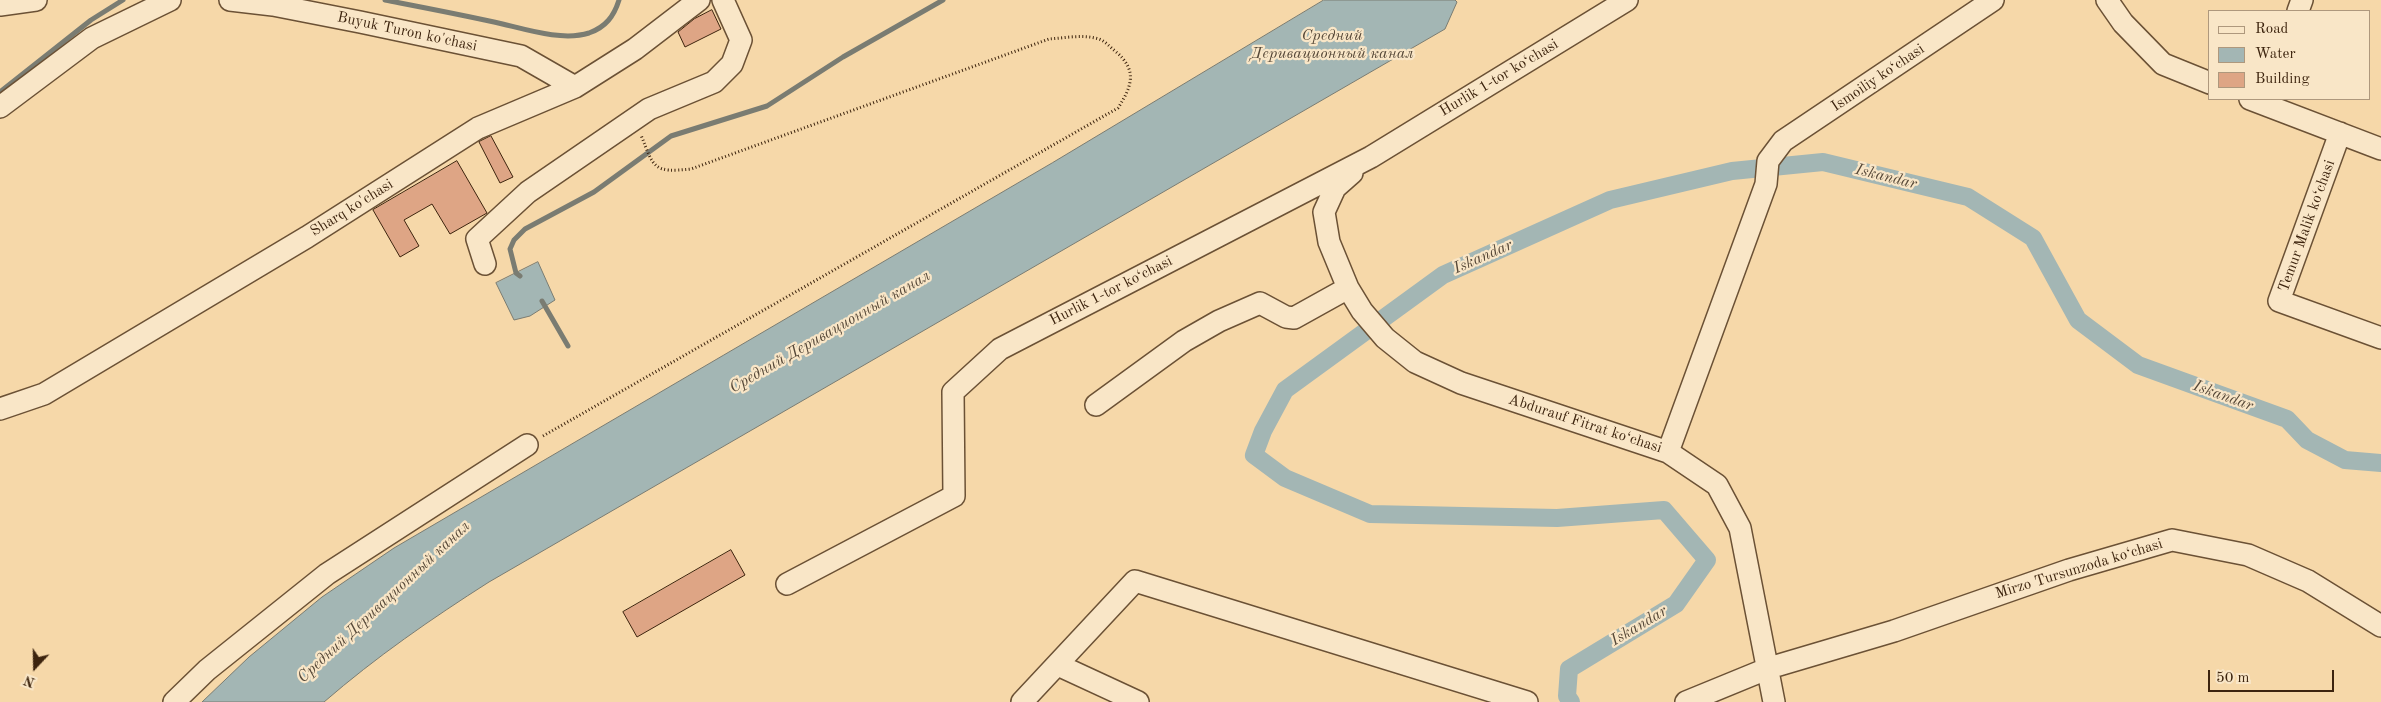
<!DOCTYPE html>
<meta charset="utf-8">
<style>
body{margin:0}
#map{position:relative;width:2381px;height:702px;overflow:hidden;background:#f6d8a9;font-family:"Old Standard TT",serif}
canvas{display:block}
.legend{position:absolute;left:2208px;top:10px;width:162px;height:90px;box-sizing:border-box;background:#f9e6c7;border:1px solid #ae987d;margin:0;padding:6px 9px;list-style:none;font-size:15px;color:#3d240e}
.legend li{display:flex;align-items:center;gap:10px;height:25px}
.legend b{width:25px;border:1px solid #ae987d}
.north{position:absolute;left:10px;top:642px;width:50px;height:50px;-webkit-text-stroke:4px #f9e6c7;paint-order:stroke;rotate:201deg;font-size:14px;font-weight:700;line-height:20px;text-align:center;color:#3d240e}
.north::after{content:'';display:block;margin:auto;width:18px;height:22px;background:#3d240e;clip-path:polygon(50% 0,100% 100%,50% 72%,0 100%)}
.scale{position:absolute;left:2208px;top:670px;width:126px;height:22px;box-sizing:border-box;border:2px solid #3d240e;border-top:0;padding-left:6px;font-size:15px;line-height:18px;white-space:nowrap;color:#3d240e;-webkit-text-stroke:4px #f9e6c7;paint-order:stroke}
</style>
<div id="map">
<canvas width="2381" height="702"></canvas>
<ul class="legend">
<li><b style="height:6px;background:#f9e6c7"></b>Road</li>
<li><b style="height:14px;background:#a3b6b4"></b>Water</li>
<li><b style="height:14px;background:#dea585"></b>Building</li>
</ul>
<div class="north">N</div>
<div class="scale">50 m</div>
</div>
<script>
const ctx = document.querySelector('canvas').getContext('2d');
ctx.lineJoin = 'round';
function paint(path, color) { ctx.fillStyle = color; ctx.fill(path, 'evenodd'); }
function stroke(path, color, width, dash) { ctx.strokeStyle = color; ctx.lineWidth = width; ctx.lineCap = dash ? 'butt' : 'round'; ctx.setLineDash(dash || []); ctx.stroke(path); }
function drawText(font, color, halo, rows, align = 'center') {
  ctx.font = font + ' "Old Standard TT",serif'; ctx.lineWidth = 4.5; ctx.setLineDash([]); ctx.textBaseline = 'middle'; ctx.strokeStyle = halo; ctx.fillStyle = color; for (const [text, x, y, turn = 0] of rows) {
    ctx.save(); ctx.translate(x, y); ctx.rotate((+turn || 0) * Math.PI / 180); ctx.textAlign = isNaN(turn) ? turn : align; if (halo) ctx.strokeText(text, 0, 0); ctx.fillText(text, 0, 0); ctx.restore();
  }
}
const water = new Path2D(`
 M 1324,0 L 1455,0 L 1457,2 L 1445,29 L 489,582 C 431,619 376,657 324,702 L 202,702 L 249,657 L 322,597 L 394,548 L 1052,163 Z
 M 538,262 L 555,300 L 530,316 L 514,320 L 496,283 Z`);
paint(water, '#a3b6b4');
stroke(water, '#7a7c72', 1);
stroke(new Path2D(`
 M 385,0 C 421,7 458,14 494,22 C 522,28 561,42 589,33 C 606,27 614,16 619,0
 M 0,92 L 91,20 L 123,0
 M 520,276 L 516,273 L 510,249 L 514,240 L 525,229 L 594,192 L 671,136 L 767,106 L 843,57 L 943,0
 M 542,301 L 568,346`), '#7a7c72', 5);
stroke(new Path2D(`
 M 1571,702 L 1567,696 L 1569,669 L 1676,604 L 1707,560 L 1664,510 L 1557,518 L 1370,514 L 1285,478 L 1254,455 L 1263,431 L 1285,390 L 1443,275 L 1610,200 L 1732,171 L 1823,162 L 1968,197 L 2033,238 L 2078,320 L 2138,365 L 2287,419 L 2307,440 L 2345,460 L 2381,463`), '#a3b6b4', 18);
const building = new Path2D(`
 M 712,10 L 721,29 L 685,47 L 678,32 L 694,19 Z
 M 491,136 L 513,177 L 500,183 L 479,142 Z
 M 457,161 L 487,213 L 450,234 L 432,204 L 404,220 L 419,246 L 400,257 L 373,210 Z
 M 731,550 L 745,575 L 637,637 L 623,612 Z`);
paint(building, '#dea585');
stroke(building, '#3d240e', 1);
const minor = new Path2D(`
 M 230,0 L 273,5 L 360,22 L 521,56 L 575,87
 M 2107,0 L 2123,23 L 2163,64 L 2210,83
 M 0,5 L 36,0
 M 2298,11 L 2302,0
 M 2250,99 L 2381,149
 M 0,107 L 92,38 L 170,0
 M 2340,133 L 2279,301 L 2381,338
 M 1352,173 L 1335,188 L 1324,212 L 1329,242 L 1348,288 L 1362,311 L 1385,338 L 1415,362 L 1461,383 L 1668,452 L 1717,485 L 1740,528 L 1774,702
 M 485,264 L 477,239 L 528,192 L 649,109 L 714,82 L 732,64 L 741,40 L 723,0
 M 1096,405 L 1184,341 L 1219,321 L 1260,303 L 1286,317 L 1294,318 L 1348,288
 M 0,409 L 44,394 L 307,237 L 478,128 L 575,87 L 635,49 L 699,0
 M 1668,452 L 1766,184 L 1768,161 L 1783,141 L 1993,0
 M 787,584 L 954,496 L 953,392 L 1000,349 L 1371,157 L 1627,0
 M 1058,665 L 1138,702
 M 174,702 L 207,670 L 327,574 L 527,445
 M 1022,702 L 1135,581 L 1527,702
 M 1686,702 L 1769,668 L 1894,631 L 2069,570 L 2172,540 L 2248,555 L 2308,581 L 2381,626`);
stroke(minor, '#6b5135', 24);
stroke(new Path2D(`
 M 543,436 L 1118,108 C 1132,86 1138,70 1115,51 C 1110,47 1105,41 1099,39 C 1083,34 1065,38 1049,39 L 691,169 C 653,173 654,168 641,135`), '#3d240e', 3, [1, 2.5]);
stroke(minor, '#f9e6c7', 21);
drawText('15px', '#3d240e', '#f9e6c7', [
 ["Buyuk Turon ko'chasi",407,32,12],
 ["Hurlik 1-tor ko‘chasi",1499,78,-31],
 ["Ismoiliy ko‘chasi",1878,78,-34],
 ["Sharq ko'chasi",352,208,-32],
 ["Temur Malik ko‘chasi",2307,226,-70],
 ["Hurlik 1-tor ko‘chasi",1111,291,-27],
 ["Abdurauf Fitrat ko‘chasi",1585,424,18],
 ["Mirzo Tursunzoda ko‘chasi",2079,569,-17]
]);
drawText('italic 16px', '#564838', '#f9e6c7', [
 ["Средний",1332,36],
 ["Деривационный канал",1332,54],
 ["Iskandar",1886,177,14],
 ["Iskandar",1483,257,-24],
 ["Средний Деривационный канал",830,332,-30],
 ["Iskandar",2223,396,20],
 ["Средний Деривационный канал",384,602,-43],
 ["Iskandar",1639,626,-31]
]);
</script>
